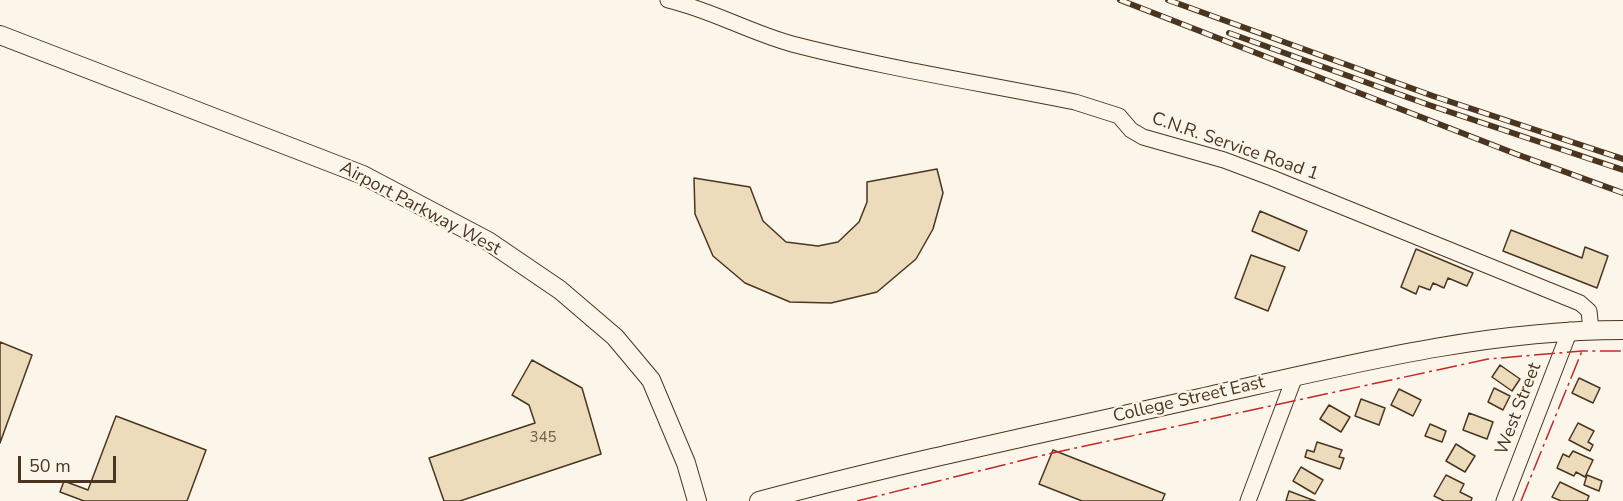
<!DOCTYPE html>
<style>
body{margin:0}
#map{position:relative;width:1623px;height:501px;overflow:hidden;background:#fbf6e9;font-family:"Nunito Sans",sans-serif}
canvas{display:block}
.scale{position:absolute;left:18px;top:456px;width:98px;height:27px;box-sizing:border-box;border:3px solid #4a3520;border-top:0;padding-left:8px;font-size:18px;line-height:21px;white-space:nowrap;color:#4a3520;-webkit-text-stroke:4px #fbf6e9;paint-order:stroke}
</style>
<div id="map">
<canvas width="1623" height="501"></canvas>
<div class="scale">50 m</div>
</div>
<script>
const ctx = document.querySelector('canvas').getContext('2d');
ctx.lineJoin = 'round';
function paint(path, color) { ctx.fillStyle = color; ctx.fill(path, 'evenodd'); }
function stroke(path, color, width, dash) { ctx.strokeStyle = color; ctx.lineWidth = width; ctx.lineCap = dash ? 'butt' : 'round'; ctx.setLineDash(dash || []); ctx.stroke(path); }
function drawText(font, color, halo, rows, align = 'center') {
  ctx.font = font + ' "Nunito Sans",sans-serif'; ctx.lineWidth = 4.5; ctx.setLineDash([]); ctx.textBaseline = 'middle'; ctx.strokeStyle = halo; ctx.fillStyle = color; for (const [text, x, y, turn = 0] of rows) {
    ctx.save(); ctx.translate(x, y); ctx.rotate((+turn || 0) * Math.PI / 180); ctx.textAlign = isNaN(turn) ? turn : align; if (halo) ctx.strokeText(text, 0, 0); ctx.fillText(text, 0, 0); ctx.restore();
  }
}
const building = new Path2D(`
 M 937,169 L 943,193 L 933,229 L 916,259 L 877,292 L 831,303 L 790,302 L 745,283 L 713,256 L 695,214 L 694,178 L 750,187 L 763,221 L 786,242 L 818,246 L 838,242 L 859,222 L 867,202 L 867,182 Z
 M 1260,211 L 1307,231 L 1299,251 L 1252,231 Z
 M 1511,230 L 1582,258 L 1585,247 L 1608,256 L 1597,288 L 1503,251 Z
 M 1416,249 L 1473,273 L 1467,286 L 1448,278 L 1444,288 L 1433,283 L 1430,290 L 1419,286 L 1416,294 L 1401,287 Z
 M 1251,255 L 1285,267 L 1268,311 L 1235,298 Z
 M 0,342 L 32,355 L 0,443 Z
 M 532,360 L 582,388 L 601,454 L 460,501 L 444,501 L 429,458 L 535,423 L 529,405 L 512,395 Z
 M 1500,365 L 1520,379 L 1512,391 L 1492,377 Z
 M 1579,378 L 1600,388 L 1593,403 L 1572,393 Z
 M 1494,388 L 1510,396 L 1503,410 L 1488,402 Z
 M 1399,389 L 1421,400 L 1413,416 L 1391,405 Z
 M 1361,399 L 1385,408 L 1379,425 L 1355,416 Z
 M 1329,405 L 1350,417 L 1341,432 L 1320,419 Z
 M 1469,413 L 1493,422 L 1487,439 L 1463,430 Z
 M 116,416 L 206,450 L 187,501 L 84,501 L 60,492 L 64,481 L 88,490 Z
 M 1578,423 L 1594,431 L 1588,442 L 1593,445 L 1590,451 L 1569,440 Z
 M 1430,424 L 1446,431 L 1442,442 L 1425,436 Z
 M 1317,442 L 1342,450 L 1339,457 L 1344,458 L 1340,469 L 1305,457 L 1307,450 L 1314,452 Z
 M 1456,444 L 1475,456 L 1465,472 L 1446,461 Z
 M 1053,450 L 1165,494 L 1162,501 L 1082,501 L 1039,484 Z
 M 1573,451 L 1593,460 L 1585,477 L 1576,472 L 1574,476 L 1557,468 L 1563,454 L 1569,457 Z
 M 1301,467 L 1323,480 L 1315,494 L 1293,481 Z
 M 1446,475 L 1464,484 L 1460,492 L 1472,498 L 1471,501 L 1444,501 L 1434,496 Z
 M 1587,475 L 1602,481 L 1599,491 L 1584,485 Z
 M 1560,482 L 1589,496 L 1587,501 L 1561,501 L 1552,497 Z
 M 1289,491 L 1315,501 L 1286,501 Z`);
paint(building, '#ecdcbc');
stroke(building, '#4a3520', 1.5);
const minor = new Path2D(`
 M 668,0 C 711,10 749,32 792,44 C 885,68 981,83 1075,102 L 1119,116 L 1131,130 L 1143,137 L 1224,160 L 1272,178 L 1580,303 L 1589,311 L 1591,330
 M 1248,501 L 1295,376
 M 1504,501 L 1570,330`);
const major = new Path2D(`
 M 0,35 L 363,175 L 488,241 L 560,290 L 615,337 L 651,380 L 686,463 L 697,501
 M 759,501 C 905,462 1053,431 1200,398 C 1339,367 1480,330 1623,330`);
stroke(minor, '#4a3520', 17);
stroke(major, '#4a3520', 20);
stroke(minor, '#fbf6e9', 15);
stroke(major, '#fbf6e9', 18);
const rail = new Path2D(`
 M 1120,0 L 1516,154 L 1623,193
 M 1168,0 L 1433,96 L 1623,159
 M 1229,33 L 1429,105 L 1623,170`);
stroke(rail, '#4a3520', 6);
stroke(rail, '#fbf6e9', 4, [11]);
stroke(new Path2D(`
 M 857,501 L 1048,454 L 1488,359 L 1582,351 L 1623,351
 M 1521,501 L 1582,351`), '#c62828', 1.5, [21, 4.5, 3, 4.5]);
drawText('15px', '#725f47', null, [
 ["345",543,438]
]);
drawText('18px', '#4a3520', '#fbf6e9', [
 ["C.N.R. Service Road 1",1235,147,19],
 ["Airport Parkway West",420,209,28],
 ["College Street East",1189,400,-13],
 ["West Street",1519,409,-69]
]);
</script>
